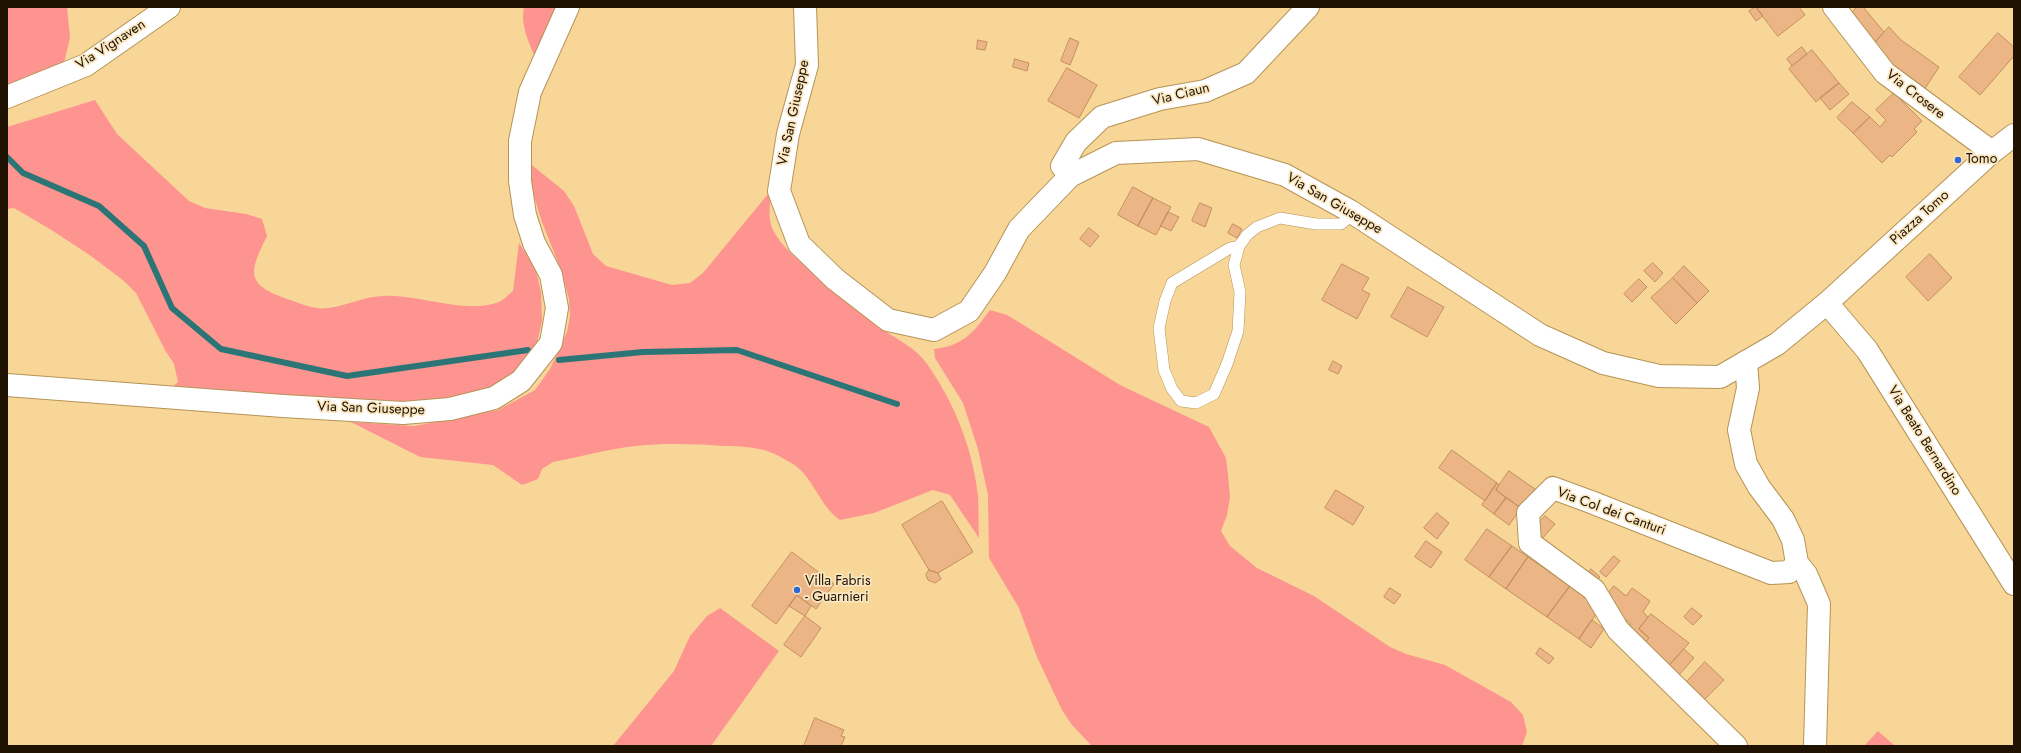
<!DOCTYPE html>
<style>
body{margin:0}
#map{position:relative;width:2021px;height:753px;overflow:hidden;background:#f8d697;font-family:Jost,sans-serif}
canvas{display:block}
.frame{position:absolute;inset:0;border:8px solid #1f1200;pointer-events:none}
</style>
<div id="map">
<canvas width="2021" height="753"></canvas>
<div class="frame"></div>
</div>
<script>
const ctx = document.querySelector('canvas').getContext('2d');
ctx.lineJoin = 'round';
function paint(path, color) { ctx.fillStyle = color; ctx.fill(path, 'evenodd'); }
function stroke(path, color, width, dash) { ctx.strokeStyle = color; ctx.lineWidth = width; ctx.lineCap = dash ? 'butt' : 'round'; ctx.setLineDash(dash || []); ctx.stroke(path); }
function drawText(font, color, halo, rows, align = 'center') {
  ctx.font = font + ' Jost,sans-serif'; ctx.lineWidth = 3.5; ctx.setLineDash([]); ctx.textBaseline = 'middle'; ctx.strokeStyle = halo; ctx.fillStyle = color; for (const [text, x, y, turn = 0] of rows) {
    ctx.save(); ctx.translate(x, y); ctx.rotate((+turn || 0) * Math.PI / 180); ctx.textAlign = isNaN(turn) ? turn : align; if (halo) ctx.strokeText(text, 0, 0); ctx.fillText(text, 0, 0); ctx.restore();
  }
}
paint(new Path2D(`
 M 7,7 L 67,7 L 70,38 L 63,67 L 7,95 Z
 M 524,7 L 566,7 L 538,63 C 530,46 520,26 524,7 Z
 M 95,100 L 117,134 L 189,201 L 205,208 L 246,214 L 262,219 L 267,236 C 248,274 246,285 290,300 C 302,304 315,310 328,308 C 347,306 365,296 384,296 C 419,294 464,315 499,302 C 504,300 509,294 513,291 L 519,243 L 535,267 L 541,292 L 542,321 L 536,347 L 512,378 L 470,398 L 386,404 L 165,393 L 178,382 L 174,364 L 165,350 L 136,293 L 124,281 L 91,256 L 53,231 L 14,208 L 7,209 L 7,127 Z
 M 524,152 L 533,166 L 564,191 L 574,206 L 593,254 L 606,266 L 672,285 L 690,283 L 703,273 L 773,188 C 770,202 767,217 773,230 C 781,246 796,258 810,270 C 833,291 856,312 882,329 C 898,340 916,348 927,364 C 954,402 973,449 978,496 C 979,510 978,524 979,538 L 950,495 L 933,490 L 874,513 L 840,520 C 818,505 814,476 791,463 C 766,447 753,447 725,446 C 695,444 666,443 636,446 C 608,449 580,457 553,462 L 542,469 L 538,479 L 522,485 L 493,465 L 420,457 L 351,422 L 414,426 L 498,410 L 535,390 L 550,369 L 567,332 L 570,316 L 569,299 L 561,270 L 542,222 L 530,184 Z
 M 990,310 L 1007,315 L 1022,324 L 1120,385 L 1209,427 L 1226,458 L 1228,475 L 1230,497 L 1227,515 L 1221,531 L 1230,546 L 1257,568 L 1314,596 L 1390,647 L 1406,654 L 1445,665 L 1511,702 L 1523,715 L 1527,732 L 1522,746 L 1092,746 L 1072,725 L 1062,710 L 1037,657 L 1019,608 L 989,558 L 988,495 L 978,449 L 963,403 L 935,358 L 934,349 C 963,346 974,332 990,310 Z
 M 720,608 L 779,651 L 711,746 L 613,746 L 674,671 L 690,636 L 707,616 Z
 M 1878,731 L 1895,746 L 1864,746 Z`), '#fd9490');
stroke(new Path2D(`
 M 7,157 L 23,173 L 99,206 L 144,246 L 172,308 L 221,349 L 347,376 L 528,350
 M 559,360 L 643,352 L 737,350 L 897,404`), '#2b7576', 6);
const building = new Path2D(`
 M 1756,7 L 1763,16 L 1756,21 L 1749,11 Z
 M 1756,7 L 1799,7 L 1805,15 L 1778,36 Z
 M 1857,7 L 1863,7 L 1884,32 L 1873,45 L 1849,16 Z
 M 1889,27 L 1901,40 L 1939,67 L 1924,90 L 1871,47 Z
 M 1998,33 L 2014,47 L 2014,56 L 1980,95 L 1959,77 Z
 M 1070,38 L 1079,42 L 1070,65 L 1061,61 Z
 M 978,40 L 987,42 L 985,50 L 977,49 Z
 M 1802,47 L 1807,54 L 1792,66 L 1787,59 Z
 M 1812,50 L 1839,83 L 1816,102 L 1789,69 Z
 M 1015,59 L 1029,63 L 1027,71 L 1013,67 Z
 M 1067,68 L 1097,85 L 1079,118 L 1048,101 Z
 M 1839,83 L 1849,94 L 1830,110 L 1820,98 Z
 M 1894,93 L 1922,121 L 1914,129 L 1917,132 L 1892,157 L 1890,155 L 1882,163 L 1853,133 L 1870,117 L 1880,127 L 1886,120 L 1876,110 Z
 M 1852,102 L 1870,117 L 1853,133 L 1837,118 Z
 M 1133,187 L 1153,198 L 1138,226 L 1118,215 Z
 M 1153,198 L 1171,207 L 1156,235 L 1138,226 Z
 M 1200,203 L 1212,208 L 1205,227 L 1192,221 Z
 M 1168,212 L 1179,217 L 1171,231 L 1161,226 Z
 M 1233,224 L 1242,229 L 1237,238 L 1228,233 Z
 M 1089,228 L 1099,236 L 1090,247 L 1080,239 Z
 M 1930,254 L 1952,278 L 1928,301 L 1906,277 Z
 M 1653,263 L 1663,273 L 1655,282 L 1644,271 Z
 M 1342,264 L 1369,278 L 1362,290 L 1370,294 L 1357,319 L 1322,300 Z
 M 1684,266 L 1709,291 L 1697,303 L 1673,278 Z
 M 1673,278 L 1697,303 L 1676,324 L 1651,298 Z
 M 1639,279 L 1647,287 L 1632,302 L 1624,294 Z
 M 1408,287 L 1444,307 L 1427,337 L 1391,317 Z
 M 1333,361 L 1342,366 L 1338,374 L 1329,370 Z
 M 1452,450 L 1497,483 L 1485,501 L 1439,468 Z
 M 1509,471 L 1535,489 L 1521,508 L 1496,490 Z
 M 1497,483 L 1499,485 L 1496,490 L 1506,498 L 1494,514 L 1482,505 Z
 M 1336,490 L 1364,507 L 1353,525 L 1325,508 Z
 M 1506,498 L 1521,508 L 1509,525 L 1494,514 Z
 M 942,501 L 973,552 L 938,573 L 929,570 L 902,525 Z
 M 1437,513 L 1449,523 L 1437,539 L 1424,528 Z
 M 1545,516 L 1555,524 L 1541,540 L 1531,532 Z
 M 1487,529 L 1512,546 L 1489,577 L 1465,560 Z
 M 1426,541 L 1442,552 L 1431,568 L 1415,557 Z
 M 1512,546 L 1528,557 L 1506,589 L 1489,577 Z
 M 792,552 L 834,584 L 816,609 L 797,595 L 776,624 L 752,606 Z
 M 1614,556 L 1620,561 L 1606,577 L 1600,572 Z
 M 1528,557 L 1570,586 L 1547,617 L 1506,589 Z
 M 1591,569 L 1600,577 L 1595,582 L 1587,575 Z
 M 929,570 L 938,573 L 941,579 L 935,583 L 928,580 L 926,575 Z
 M 1570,586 L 1601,607 L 1579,639 L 1547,617 Z
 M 1614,586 L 1626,596 L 1632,588 L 1650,601 L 1643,612 L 1648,617 L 1639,629 L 1649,638 L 1640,648 L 1625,630 L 1631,624 L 1602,601 Z
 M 1390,588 L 1401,595 L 1394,604 L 1384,597 Z
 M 797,595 L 811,606 L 805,616 L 789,606 Z
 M 1692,608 L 1702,616 L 1693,625 L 1684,617 Z
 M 1651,614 L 1689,643 L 1666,669 L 1640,648 L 1649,638 L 1639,629 Z
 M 805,616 L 821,628 L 801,657 L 784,645 Z
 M 1592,620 L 1604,629 L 1591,648 L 1579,639 Z
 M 1540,648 L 1554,658 L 1549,664 L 1536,654 Z
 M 1684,649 L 1694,658 L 1677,677 L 1667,668 Z
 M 1705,662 L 1724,680 L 1702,702 L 1684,685 Z
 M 815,718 L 844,730 L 841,736 L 845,737 L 841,746 L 804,746 Z`);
paint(building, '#ebb585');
stroke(building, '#c38f60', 1);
const service = new Path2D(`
 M 1239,246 L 1230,248 L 1172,283 L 1165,301 L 1159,328 L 1164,370 L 1172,389 L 1181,401 L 1196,403 L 1214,394 L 1227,364 L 1238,331 L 1240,292 L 1234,265 L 1239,246 L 1247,235 L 1257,227 L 1280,218 L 1316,224 L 1341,224 L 1354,214`);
const minor = new Path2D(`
 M 1992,152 L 2014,135
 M 1070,176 L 1062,166 L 1076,142 L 1102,117 L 1160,99 L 1205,91 L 1246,73 L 1308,7
 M 1746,362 L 1748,388 L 1739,430 L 1746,464 L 1759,487 L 1783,519 L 1793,540 L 1797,563 L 1806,574 L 1819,604 L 1815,746
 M 1736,746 L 1618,630 L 1594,590 L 1530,543 L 1528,513 L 1553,488 L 1591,502 L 1771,573 L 1789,572 L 1797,563`);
const tertiary = new Path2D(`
 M 805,7 L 807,65 L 788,134 L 779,191 L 799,244 L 835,279 L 888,320 L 934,330 L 969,311 L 995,273 L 1019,229 L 1070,176 L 1116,153 L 1198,149 L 1285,175 L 1350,211 L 1540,335 L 1603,363 L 1659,376 L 1720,377 L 1777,344 L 1827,303 L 1992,152 L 1885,73 L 1834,7
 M 7,97 L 86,65 L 169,7
 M 1827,303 L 1867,350 L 2014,584
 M 7,385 L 283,406 L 403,413 L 450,409 L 494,398 L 521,381 L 551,343 L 557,308 L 551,275 L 534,243 L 525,215 L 520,181 L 520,141 L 530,92 L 568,7`);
stroke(service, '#b59457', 12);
stroke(minor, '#b59457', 24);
stroke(tertiary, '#b59457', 24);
stroke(service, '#fff', 11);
stroke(minor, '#fff', 22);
stroke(tertiary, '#fff', 22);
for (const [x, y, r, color] of [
 [1958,160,4,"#3066d5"],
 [797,590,4,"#3066d5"]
]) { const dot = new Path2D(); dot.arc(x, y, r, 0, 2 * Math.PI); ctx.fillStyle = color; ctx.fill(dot); stroke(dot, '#fae6c0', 1.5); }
drawText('14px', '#1f1200', '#fae6c0', [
 ["Via Vignaven",111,45,-33],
 ["Via Ciaun",1181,95,-14],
 ["Via Crosere",1915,95,38],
 ["Via San Giuseppe",794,113,-78],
 ["Via San Giuseppe",1334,204,30],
 ["Piazza Tomo",1920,218,-42],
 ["Via San Giuseppe",371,409,2],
 ["Via Beato Bernardino",1924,441,58],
 ["Via Col dei Canturi",1611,512,20]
]);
drawText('14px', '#1f1200', '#fae6c0', [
 ["Tomo",1966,160],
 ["Villa Fabris",805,582],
 ["- Guarnieri",805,598]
], 'left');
</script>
